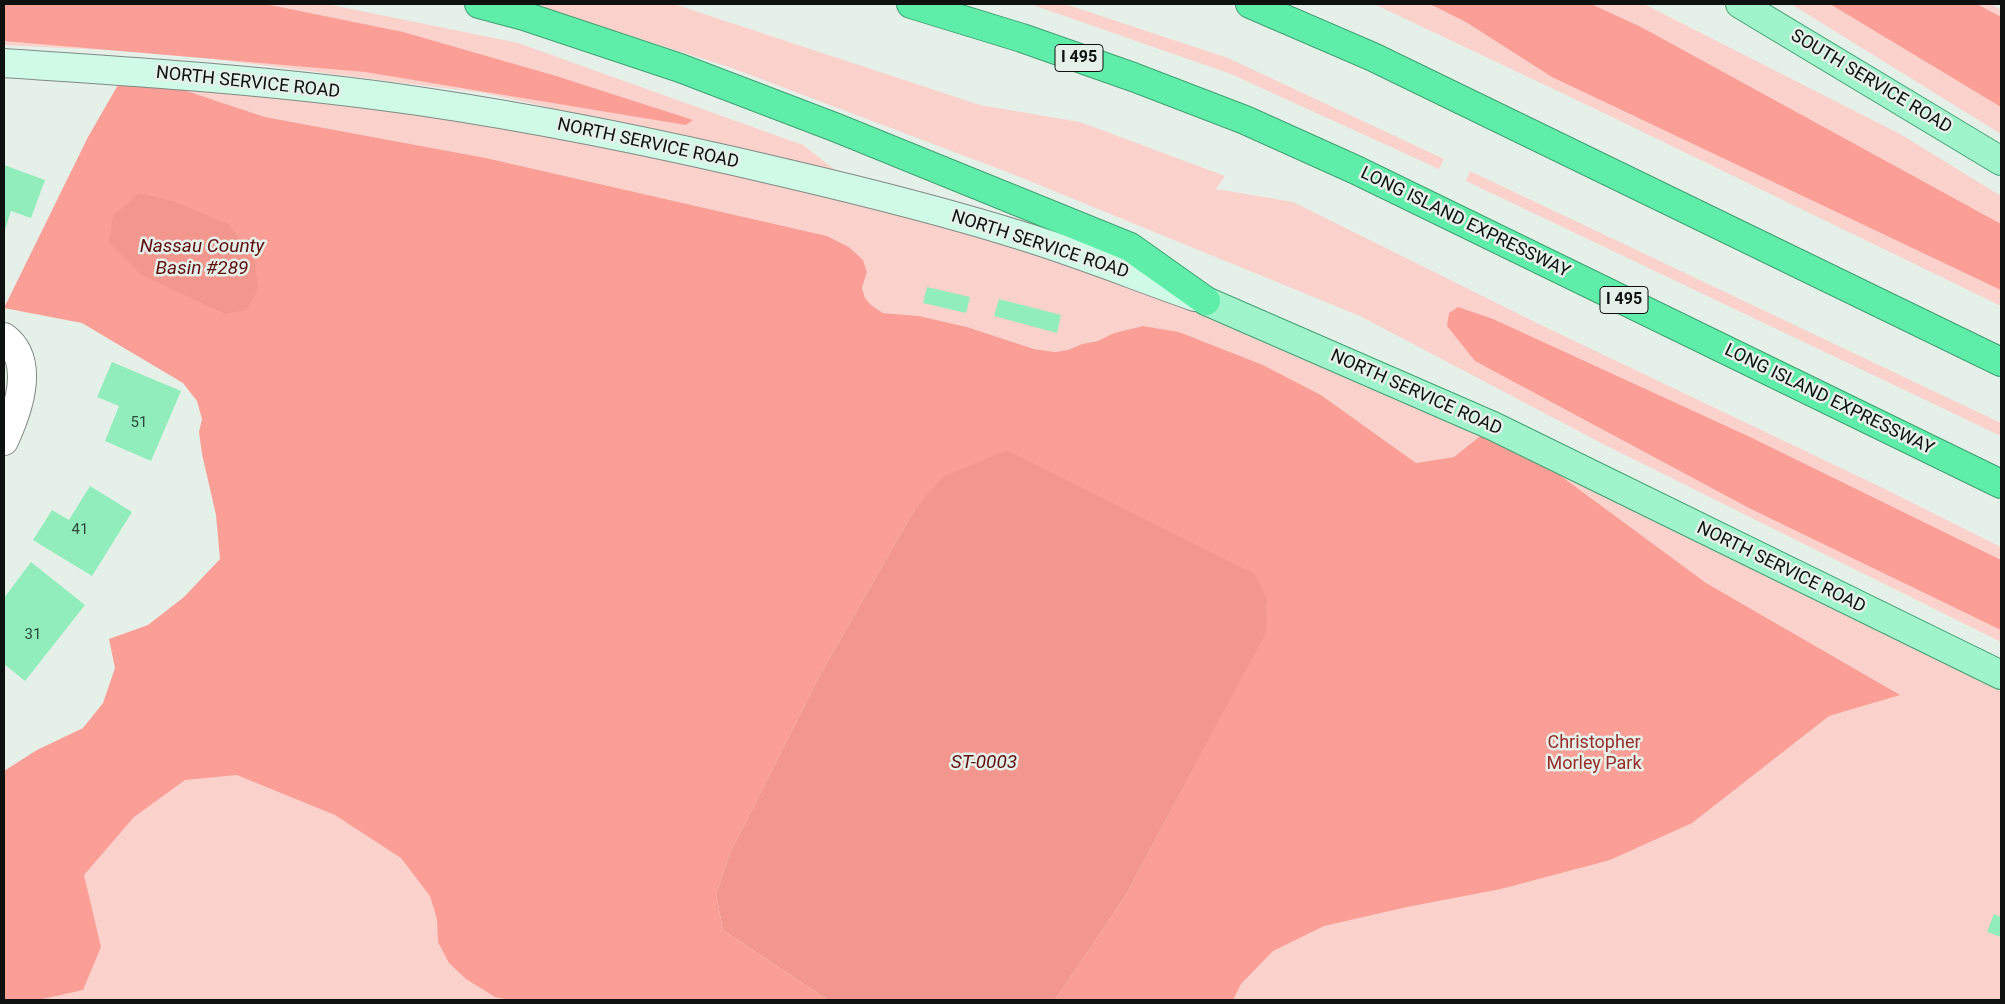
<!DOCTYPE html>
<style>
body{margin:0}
#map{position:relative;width:2005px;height:1004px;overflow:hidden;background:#e5f0e9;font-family:Roboto,sans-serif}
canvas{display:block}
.frame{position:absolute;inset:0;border:5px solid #0d110f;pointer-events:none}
</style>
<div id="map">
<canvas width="2005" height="1004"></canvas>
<div class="frame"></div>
</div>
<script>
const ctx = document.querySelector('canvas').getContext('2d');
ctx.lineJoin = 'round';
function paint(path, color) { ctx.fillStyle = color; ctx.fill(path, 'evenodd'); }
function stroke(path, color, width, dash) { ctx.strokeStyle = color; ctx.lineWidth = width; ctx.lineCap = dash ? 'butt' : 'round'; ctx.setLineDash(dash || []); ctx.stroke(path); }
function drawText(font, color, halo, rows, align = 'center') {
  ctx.font = font + ' Roboto,sans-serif'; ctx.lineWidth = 5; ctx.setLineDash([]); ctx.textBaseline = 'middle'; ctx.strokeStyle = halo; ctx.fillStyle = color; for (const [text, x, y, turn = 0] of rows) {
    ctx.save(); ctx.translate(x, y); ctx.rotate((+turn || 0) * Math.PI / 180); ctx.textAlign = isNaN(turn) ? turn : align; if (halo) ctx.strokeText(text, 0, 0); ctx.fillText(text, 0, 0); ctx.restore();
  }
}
paint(new Path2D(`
 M 4,4 L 327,4 L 518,43 L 803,145 L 835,170 L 484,93 L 166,53 L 4,45 Z
 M 530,4 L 677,5 L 980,105 L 1080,122 L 1225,176 L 1216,189 L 1293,202 L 1541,325 L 1887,490 L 2001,547 L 2001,642 L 1603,444 L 1360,316 L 1010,173 L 729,67 Z
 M 1030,4 L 1065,4 L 1228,58 L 1444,159 L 1439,169 L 1231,74 Z
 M 1374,4 L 1644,4 L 1900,134 L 2001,196 L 2001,306 L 1583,103 Z
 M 1791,4 L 1991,4 L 2001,10 L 2001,134 Z
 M 126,71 L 407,106 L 533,124 L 703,159 L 874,198 L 1021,239 L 1209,308 L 1493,426 L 2001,677 L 2001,1000 L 1172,1000 L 1493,427 L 1454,457 L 1416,463 L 1321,395 L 1263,365 L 1179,332 L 1143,326 L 1114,333 L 1098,341 L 1082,344 L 1068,350 L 1055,352 L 1034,349 L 967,327 L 919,316 L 883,313 L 871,305 L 865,298 L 862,288 L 867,272 L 863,260 L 849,247 L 827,236 L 486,158 L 265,117 Z
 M 1470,171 L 2001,423 L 2001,436 L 1466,181 Z
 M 162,657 L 576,1000 L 4,1000 Z`), '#fbd1cc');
paint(new Path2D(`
 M 4,4 L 265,4 L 403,32 L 556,76 L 693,120 L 686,125 L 365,72 L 4,41 Z
 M 1430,4 L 1591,4 L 1641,27 L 2001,224 L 2001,290 L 1552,77 L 1466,22 Z
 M 1830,4 L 1977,4 L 2001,17 L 2001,107 Z
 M 126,71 L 265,117 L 486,158 L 827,236 L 849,247 L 863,260 L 867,272 L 862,288 L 865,298 L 871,305 L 883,313 L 919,316 L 967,327 L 1034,349 L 1055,352 L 1068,350 L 1082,344 L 1098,341 L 1114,333 L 1143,326 L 1179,332 L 1263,365 L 1321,395 L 1416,463 L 1454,457 L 1493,426 L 1706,583 L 1900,695 L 1829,716 L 1692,823 L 1610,860 L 1501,889 L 1407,907 L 1324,926 L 1273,951 L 1241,984 L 1233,1000 L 1055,1000 L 1124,898 L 1265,634 L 1267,600 L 915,509 L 819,677 L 730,853 L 716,894 L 723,930 L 828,1000 L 509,1000 L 495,997 L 466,979 L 449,963 L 438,942 L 437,919 L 430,896 L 401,858 L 335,815 L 237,775 L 185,780 L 134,817 L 84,875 L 101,947 L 83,990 L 38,1000 L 4,1000 L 4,771 L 37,750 L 83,728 L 103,703 L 115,668 L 109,639 L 148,625 L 184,597 L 220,559 L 216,515 L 202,454 L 199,432 L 202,419 L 197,401 L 183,383 L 82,323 L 4,308 L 88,137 Z
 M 1458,307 L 1493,319 L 1750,437 L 2001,560 L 2001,630 L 1749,508 L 1475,361 L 1447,326 L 1449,313 Z`), '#fb9e95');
paint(new Path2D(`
 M 139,193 L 173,201 L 228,224 L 254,256 L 258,289 L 247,310 L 225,314 L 140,274 L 109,242 L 113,216 Z
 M 1007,450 L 1255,574 L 1267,600 L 1266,633 L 1124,898 L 1055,1000 L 828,1000 L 723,930 L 716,894 L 730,853 L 819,677 L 915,509 L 943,477 Z`), '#f3978e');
paint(new Path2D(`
 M 4,165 L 45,180 L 31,218 L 11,211 L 4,233 Z
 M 927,287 L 970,297 L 966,313 L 923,303 Z
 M 999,299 L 1061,315 L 1057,333 L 994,316 Z
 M 112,362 L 181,391 L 151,461 L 105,441 L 119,406 L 97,397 Z
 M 90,486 L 132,512 L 92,576 L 33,540 L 52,510 L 69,520 Z
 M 31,562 L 85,605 L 25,681 L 4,664 L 4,598 Z
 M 1994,914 L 2001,917 L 2001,937 L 1987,932 Z`), '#91edbc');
const street = new Path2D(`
 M 4,337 C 36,361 18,411 4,441`);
const secondary = new Path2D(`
 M 4,63 C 142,72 281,81 418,101 C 541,119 663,144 785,173 C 862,191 939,210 1016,234 C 1076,252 1135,276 1195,297`);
const primary = new Path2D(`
 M 1740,4 L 2001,161
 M 1206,301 L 1493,426 L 2001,675`);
const highway = new Path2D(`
 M 479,4 L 524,16 L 680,68 L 837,128 L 1130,247 L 1206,301
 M 911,4 L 1022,38 L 1133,77 L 1245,120 L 1356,170 L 2001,484
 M 1250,4 L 1373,57 L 2001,362`);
stroke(street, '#818a85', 30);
stroke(secondary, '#818a85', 30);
stroke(primary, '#42a074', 30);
stroke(highway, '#42a074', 30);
stroke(street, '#fff', 28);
stroke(secondary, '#cffae6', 28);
stroke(primary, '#9ff4cc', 28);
stroke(highway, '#5fedaa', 28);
drawText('15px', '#2e483a', null, [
 ["51",139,423],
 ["41",80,530],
 ["31",33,635]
]);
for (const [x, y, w] of [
 [1079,58,48],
 [1624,300,48]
]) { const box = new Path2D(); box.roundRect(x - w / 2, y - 13.5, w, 27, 4); ctx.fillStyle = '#e5f0e9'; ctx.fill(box); stroke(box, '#0d110f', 1); }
drawText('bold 16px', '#0d110f', null, [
 ["I 495",1079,58],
 ["I 495",1624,300]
]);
drawText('18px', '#0d110f', '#e5f0e9', [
 ["SOUTH SERVICE ROAD",1871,82,31],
 ["NORTH SERVICE ROAD",248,83,6],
 ["NORTH SERVICE ROAD",648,144,12],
 ["LONG ISLAND EXPRESSWAY",1465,223,26],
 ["NORTH SERVICE ROAD",1040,245,18],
 ["NORTH SERVICE ROAD",1416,393,24],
 ["LONG ISLAND EXPRESSWAY",1829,400,26],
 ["NORTH SERVICE ROAD",1781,568,26]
]);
drawText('18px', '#972c2a', '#e5f0e9', [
 ["Christopher",1594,743],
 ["Morley Park",1594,764]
]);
drawText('italic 19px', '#600f10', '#e5f0e9', [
 ["Nassau County",202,247],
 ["Basin #289",202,269],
 ["ST-0003",984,763]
]);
</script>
